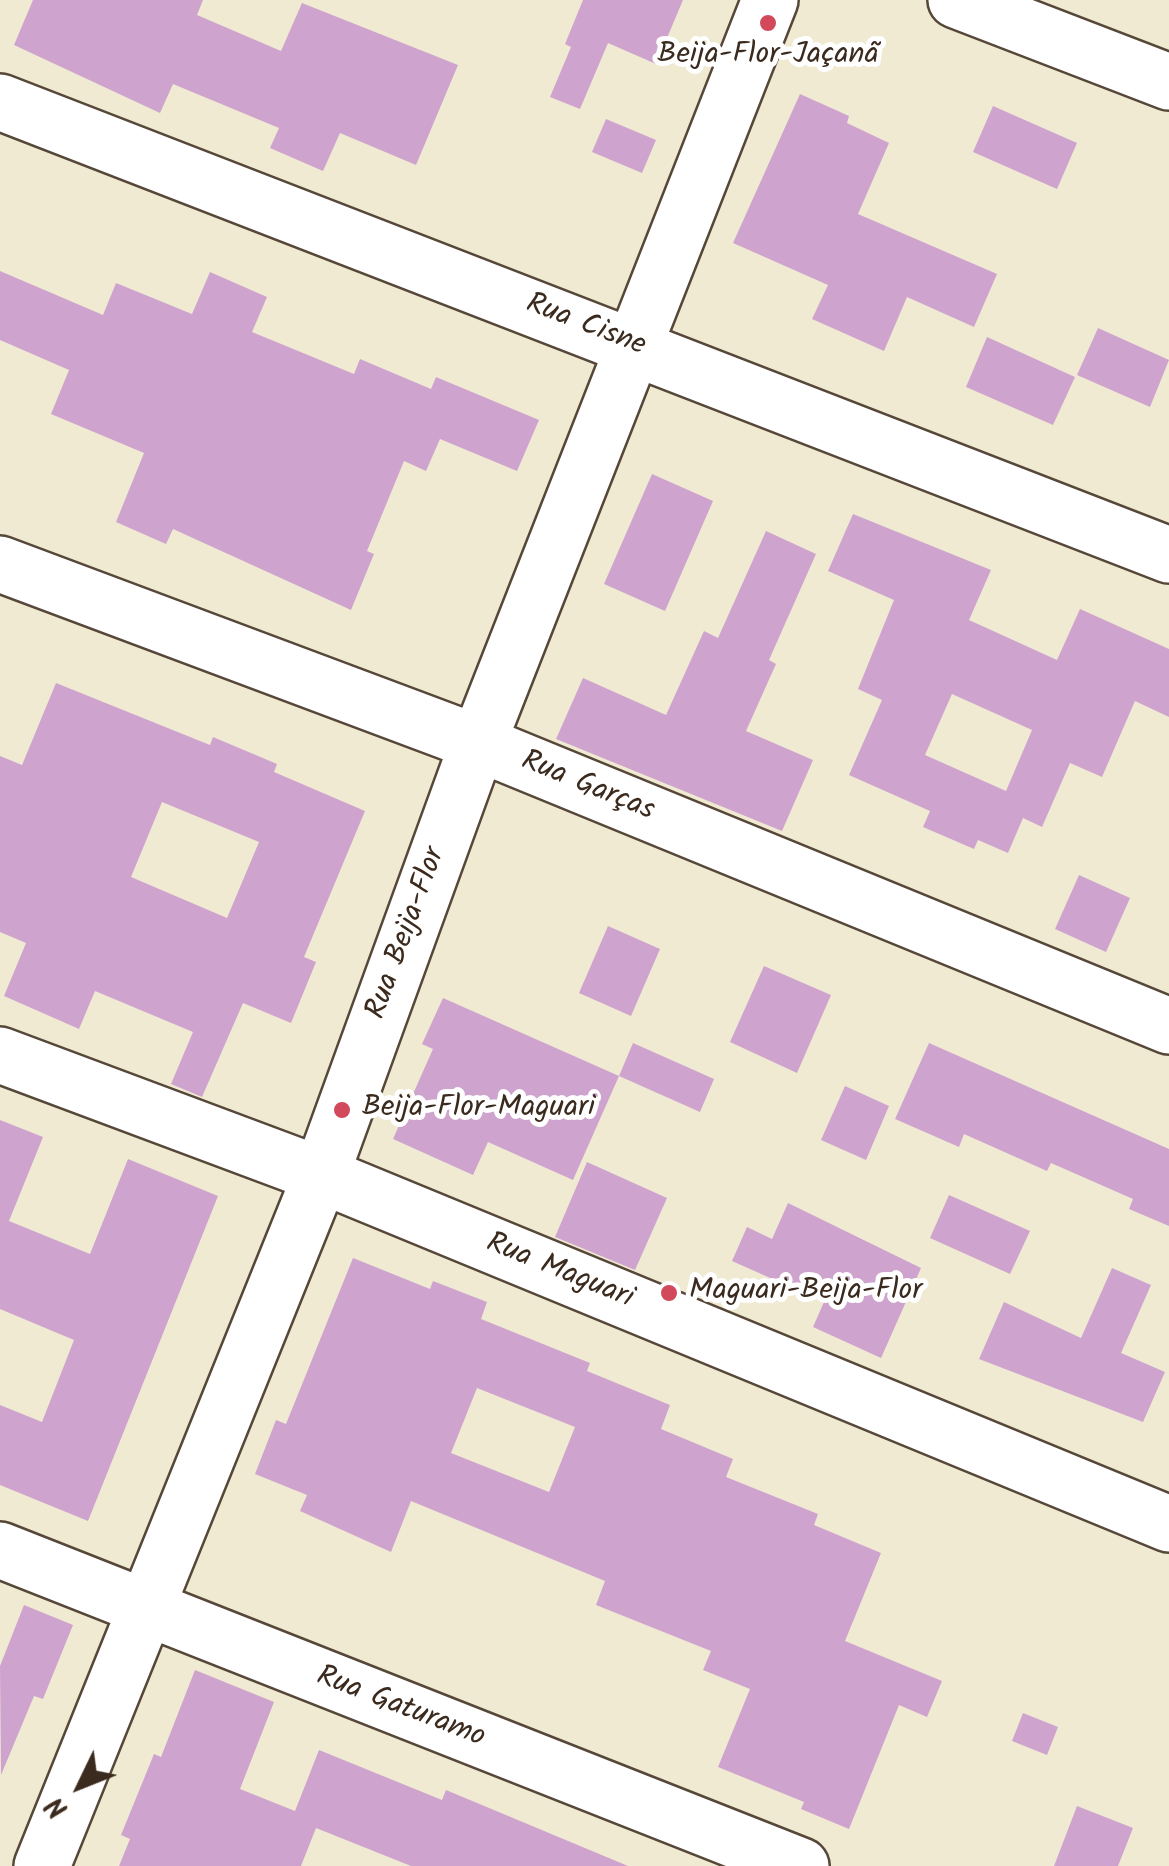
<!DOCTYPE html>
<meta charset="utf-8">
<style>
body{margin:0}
#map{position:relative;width:1169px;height:1866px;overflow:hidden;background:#f0ead2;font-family:Kalam,sans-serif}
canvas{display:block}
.north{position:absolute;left:30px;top:1736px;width:100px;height:100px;-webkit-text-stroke:8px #fff;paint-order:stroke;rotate:227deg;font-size:28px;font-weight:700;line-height:40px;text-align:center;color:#3b2a1e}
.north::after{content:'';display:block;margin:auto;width:35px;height:45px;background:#3b2a1e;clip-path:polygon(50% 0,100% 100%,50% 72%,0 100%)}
</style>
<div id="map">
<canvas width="1169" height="1866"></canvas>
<div class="north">N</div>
</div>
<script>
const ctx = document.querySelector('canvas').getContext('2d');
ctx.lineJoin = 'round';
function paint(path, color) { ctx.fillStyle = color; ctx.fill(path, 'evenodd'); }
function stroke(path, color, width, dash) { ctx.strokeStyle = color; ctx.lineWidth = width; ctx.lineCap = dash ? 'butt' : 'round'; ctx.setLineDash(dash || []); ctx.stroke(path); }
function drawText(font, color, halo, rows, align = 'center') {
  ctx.font = font + ' Kalam,sans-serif'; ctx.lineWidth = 10; ctx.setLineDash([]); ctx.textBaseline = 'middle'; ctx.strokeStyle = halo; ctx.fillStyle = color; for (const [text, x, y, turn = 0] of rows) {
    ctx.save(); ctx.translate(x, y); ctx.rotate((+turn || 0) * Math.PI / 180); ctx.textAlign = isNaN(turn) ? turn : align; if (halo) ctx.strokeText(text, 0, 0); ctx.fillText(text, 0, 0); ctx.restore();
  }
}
paint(new Path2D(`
 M 33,0 L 203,0 L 197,15 L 281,51 L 302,3 L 458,65 L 416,165 L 340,133 L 323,171 L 270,148 L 279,128 L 173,84 L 160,113 L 14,45 Z
 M 583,0 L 683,0 L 656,64 L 608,43 L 580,109 L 550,97 L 571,47 L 565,44 Z
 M 800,94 L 849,116 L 847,123 L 889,143 L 858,214 L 997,274 L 974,327 L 907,297 L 884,351 L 812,319 L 828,285 L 733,243 Z
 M 993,106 L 1077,143 L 1057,189 L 973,152 Z
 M 606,119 L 656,140 L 642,173 L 592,152 Z
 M 0,271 L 103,315 L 116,283 L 192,314 L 210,272 L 267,297 L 252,332 L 354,374 L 360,359 L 431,389 L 436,377 L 539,420 L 517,471 L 440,439 L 426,471 L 404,461 L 367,551 L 374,554 L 351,610 L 173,529 L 166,544 L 116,522 L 144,453 L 51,414 L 69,370 L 0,340 Z
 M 1098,328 L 1169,360 L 1150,407 L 1077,375 Z
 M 987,337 L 1075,377 L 1053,425 L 966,387 Z
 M 652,474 L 713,501 L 665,611 L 604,584 Z
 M 853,514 L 991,570 L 969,620 L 1057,660 L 1080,609 L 1169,649 L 1169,717 L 1135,701 L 1102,777 L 1070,763 L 1042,827 L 1023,818 L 1008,853 L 978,840 L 974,849 L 923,827 L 930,811 L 849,775 L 882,700 L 858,689 L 894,600 L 828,571 ZM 952,694 L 1032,730 L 1006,791 L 925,755 Z
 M 766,531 L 816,554 L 769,660 L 776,664 L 746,731 L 813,760 L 782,831 L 556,739 L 583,678 L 666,715 L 704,631 L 718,638 Z
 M 56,683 L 210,745 L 213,737 L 277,764 L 274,772 L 365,811 L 304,957 L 316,962 L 291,1023 L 243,1003 L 202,1097 L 171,1084 L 193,1032 L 95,991 L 79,1029 L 4,996 L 26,943 L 0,932 L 0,756 L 22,765 ZM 162,802 L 259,842 L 227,918 L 131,877 Z
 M 1079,875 L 1130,898 L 1106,952 L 1055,929 Z
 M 608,926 L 660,949 L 631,1016 L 579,993 Z
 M 764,966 L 831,995 L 797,1073 L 730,1042 Z
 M 443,998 L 619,1076 L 573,1180 L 488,1142 L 473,1175 L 393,1139 L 433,1049 L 422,1044 Z
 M 633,1043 L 714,1079 L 700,1112 L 619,1076 Z
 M 929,1043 L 1169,1149 L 1169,1226 L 1129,1209 L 1133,1199 L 1051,1163 L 1047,1171 L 964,1134 L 959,1147 L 895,1119 Z
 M 845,1086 L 889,1106 L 866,1160 L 821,1140 Z
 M 0,1120 L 43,1137 L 9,1221 L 90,1254 L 128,1159 L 218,1196 L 88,1521 L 0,1485 L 0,1405 L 42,1422 L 74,1340 L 0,1309 Z
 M 587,1162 L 667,1198 L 635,1270 L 555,1237 Z
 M 949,1195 L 1030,1231 L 1010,1274 L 930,1238 Z
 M 788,1203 L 921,1268 L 881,1358 L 813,1327 L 824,1302 L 732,1261 L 747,1227 L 772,1239 Z
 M 353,1258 L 430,1289 L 433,1281 L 487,1302 L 481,1319 L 590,1363 L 587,1371 L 670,1405 L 661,1429 L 733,1459 L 726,1477 L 818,1514 L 814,1525 L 881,1553 L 845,1641 L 942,1681 L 927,1717 L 899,1705 L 849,1829 L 801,1809 L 804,1802 L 718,1767 L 750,1689 L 703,1670 L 711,1651 L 596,1605 L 605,1581 L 411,1501 L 391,1552 L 300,1511 L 307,1495 L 255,1474 L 276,1420 L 286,1424 ZM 477,1388 L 575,1427 L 549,1492 L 451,1453 Z
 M 1112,1268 L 1151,1285 L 1121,1353 L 1165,1372 L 1143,1422 L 979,1359 L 1004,1302 L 1081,1338 Z
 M 24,1605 L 73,1625 L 43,1699 L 34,1696 L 1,1775 L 0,1666 Z
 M 195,1670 L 274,1702 L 240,1789 L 295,1811 L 319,1750 L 442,1800 L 446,1790 L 628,1866 L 411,1866 L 316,1828 L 301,1866 L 119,1866 L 130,1839 L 121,1835 L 154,1754 L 161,1757 Z
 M 1023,1713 L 1058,1727 L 1047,1755 L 1012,1741 Z
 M 1077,1806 L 1133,1828 L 1118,1866 L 1054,1866 Z`), '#cea4cf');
const minor = new Path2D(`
 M 956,0 L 1169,82
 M 0,102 L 1169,555
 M 0,564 L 478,743 L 1169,1026
 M 0,1055 L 321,1175 L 1169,1524
 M 0,1550 L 801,1866
 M 42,1866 L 321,1175 L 478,743 L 770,0`);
stroke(minor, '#564739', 60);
stroke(minor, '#fff', 55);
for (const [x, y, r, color] of [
 [768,23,10,"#d1495b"],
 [342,1110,10,"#d1495b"],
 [669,1293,10,"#d1495b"]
]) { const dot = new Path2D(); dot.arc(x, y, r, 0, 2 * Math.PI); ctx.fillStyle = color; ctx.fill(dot); stroke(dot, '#fff', 4); }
drawText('30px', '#3b2a1e', '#fff', [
 ["Beija-Flor-Jaçanã",768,57,"center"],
 ["Beija-Flor-Maguari",362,1110],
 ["Maguari-Beija-Flor",689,1293]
], 'left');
drawText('30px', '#3b2a1e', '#fff', [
 ["Rua Cisne",585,327,21],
 ["Rua Garças",587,788,22],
 ["Rua Beija-Flor",408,934,-70],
 ["Rua Maguari",559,1273,22],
 ["Rua Gaturamo",400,1709,21]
]);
</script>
